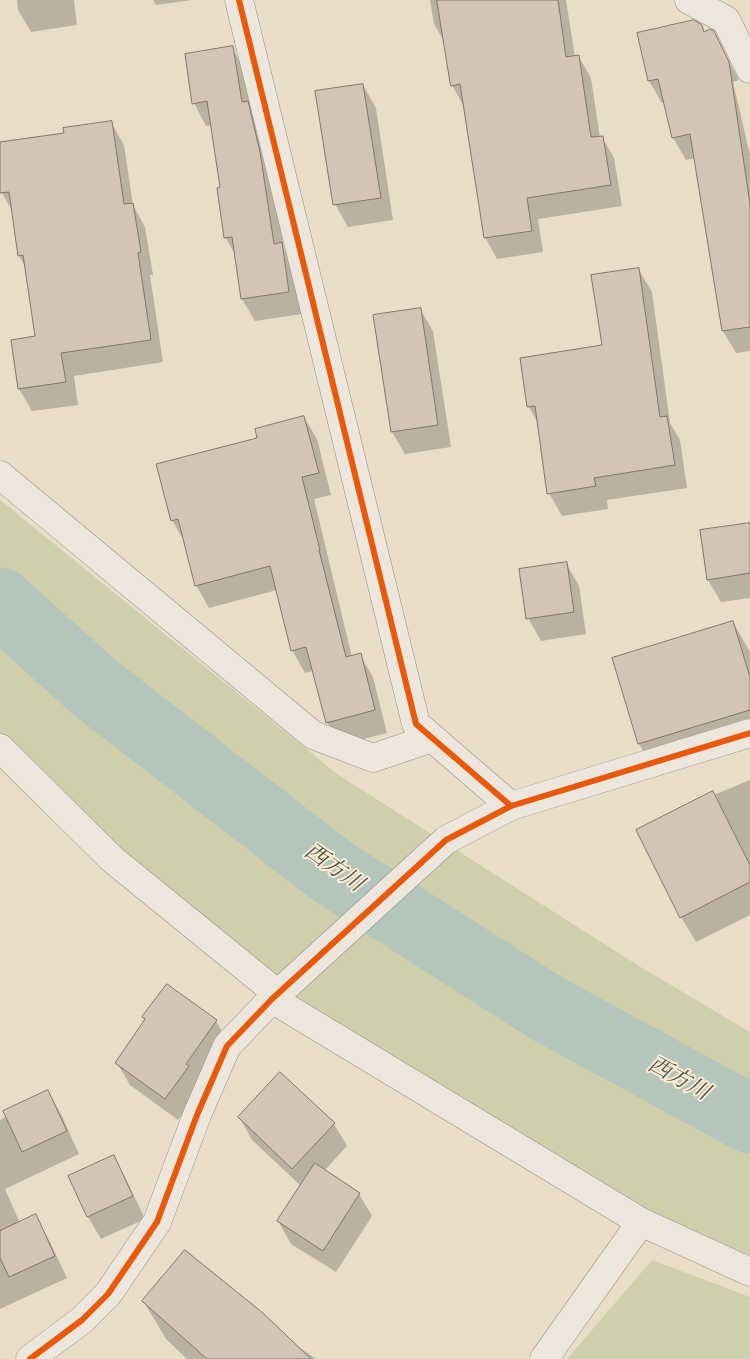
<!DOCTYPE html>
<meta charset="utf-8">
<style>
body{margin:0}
canvas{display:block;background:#e9ddc8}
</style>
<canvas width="750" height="1359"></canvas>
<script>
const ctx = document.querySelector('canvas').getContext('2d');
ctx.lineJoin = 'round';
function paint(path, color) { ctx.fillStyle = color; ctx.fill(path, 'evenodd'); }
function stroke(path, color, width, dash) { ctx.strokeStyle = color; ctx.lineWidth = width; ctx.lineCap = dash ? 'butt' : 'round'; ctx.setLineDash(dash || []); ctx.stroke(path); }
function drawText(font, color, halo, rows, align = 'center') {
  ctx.font = font + ' "IM FELL Double Pica","Noto Serif JP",serif'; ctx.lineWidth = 4; ctx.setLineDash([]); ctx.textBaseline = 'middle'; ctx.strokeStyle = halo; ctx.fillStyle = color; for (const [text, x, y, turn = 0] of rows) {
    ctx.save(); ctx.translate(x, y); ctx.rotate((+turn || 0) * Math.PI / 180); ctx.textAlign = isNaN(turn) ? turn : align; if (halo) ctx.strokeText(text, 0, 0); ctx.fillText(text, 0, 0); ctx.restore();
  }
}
paint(new Path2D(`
 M 0,500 L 337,774 L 639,966 L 750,1032 L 750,1255 L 641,1222 L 303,1017 L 0,740 Z
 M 652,1260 L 750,1297 L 750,1359 L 567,1359 Z`), '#cfcfab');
paint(new Path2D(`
 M 17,0 L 74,0 L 77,25 L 31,32 L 18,10 Z
 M 153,0 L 192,0 L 156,5 Z
 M 430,0 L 566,0 L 575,57 L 579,57 L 591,78 L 600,138 L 602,137 L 614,158 L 622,206 L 538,219 L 543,252 L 497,259 L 485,237 L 464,107 L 452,85 L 446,45 L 434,24 Z
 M 701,26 L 705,33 L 713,32 L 739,80 L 733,82 L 750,155 L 750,351 L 736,353 L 723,331 L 695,158 L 686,160 L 673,138 L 665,103 L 662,103 L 649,81 L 638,34 Z
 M 232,48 L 245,70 L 251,110 L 260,125 L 272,175 L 284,249 L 294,266 L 302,314 L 255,321 L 242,299 L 236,256 L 225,237 L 222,188 L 212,125 L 206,126 L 194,103 Z
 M 363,85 L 376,108 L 393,220 L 348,227 L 335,204 Z
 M 111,122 L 124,145 L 133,205 L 145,227 L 153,275 L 150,275 L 163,362 L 74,376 L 78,405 L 32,411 L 19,389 L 36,337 L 26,268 L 19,256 L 13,212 L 2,193 L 0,144 L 66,134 Z
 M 639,270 L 652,292 L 670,423 L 680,440 L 687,488 L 607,500 L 608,509 L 562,516 L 549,493 L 538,423 L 529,407 L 603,346 Z
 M 420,309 L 433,331 L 451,447 L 405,454 L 392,432 L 374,316 Z
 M 304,417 L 317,439 L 331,495 L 314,499 L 352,657 L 360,655 L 373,677 L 387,733 L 340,745 L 327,722 L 313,671 L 305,673 L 292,650 L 277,590 L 209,608 L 196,585 L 185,543 L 172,520 L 259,439 Z
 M 750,529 L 750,598 L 721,602 L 708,580 L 701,531 Z
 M 566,563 L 579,586 L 586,634 L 541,641 L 528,618 Z
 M 733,622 L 750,652 L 750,747 L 657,775 L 639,744 L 614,659 Z
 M 750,780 L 750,915 L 696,942 L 681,917 L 714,795 Z
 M 146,1020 L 216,1021 L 229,1043 L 201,1089 L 178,1120 L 130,1085 L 117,1063 Z
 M 48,1092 L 61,1114 L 79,1154 L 5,1189 L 20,1223 L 35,1216 L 48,1238 L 67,1278 L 0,1309 L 0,1120 Z
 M 239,1117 L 334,1124 L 347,1146 L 324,1171 L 359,1194 L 372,1216 L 336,1272 L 291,1244 L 278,1221 L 301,1186 L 252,1140 Z
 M 113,1156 L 126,1179 L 145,1219 L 101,1239 L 88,1217 Z
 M 144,1302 L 293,1343 L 316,1359 L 187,1359 L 166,1339 Z`), '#0003');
stroke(new Path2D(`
 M 0,602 L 94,687 L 333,872 L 548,1009 L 750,1119`), '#b4c6bb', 69);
const building = new Path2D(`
 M 437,0 L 558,0 L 566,57 L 579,55 L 591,137 L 603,136 L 611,185 L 527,198 L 532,231 L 484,238 L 460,84 L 451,86 Z
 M 694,20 L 702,25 L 704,32 L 710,29 L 714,31 L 729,62 L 750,204 L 750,327 L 722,331 L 690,134 L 672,138 L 658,79 L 648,81 L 637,33 Z
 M 233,46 L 242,102 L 248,101 L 260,152 L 274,244 L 282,242 L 289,292 L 241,299 L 232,237 L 224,238 L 217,188 L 220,187 L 207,101 L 192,104 L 185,54 Z
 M 363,84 L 381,198 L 333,205 L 315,91 Z
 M 112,121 L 124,204 L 133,203 L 141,252 L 138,253 L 151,340 L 61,353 L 66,382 L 18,389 L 11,340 L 35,336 L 23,255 L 18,256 L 9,192 L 0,193 L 0,142 L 64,133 L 63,128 Z
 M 639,268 L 660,417 L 667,416 L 675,465 L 594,478 L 596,486 L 547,494 L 535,406 L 527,407 L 520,358 L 602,345 L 591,275 Z
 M 421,308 L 438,425 L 391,432 L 373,315 Z
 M 304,416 L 319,473 L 302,477 L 320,550 L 319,550 L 346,657 L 361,653 L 375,710 L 326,723 L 306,647 L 291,651 L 270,566 L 195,586 L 178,519 L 171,521 L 156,464 L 257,438 L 255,429 Z
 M 750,523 L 750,573 L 707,580 L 700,530 Z
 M 567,562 L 574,612 L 526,619 L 519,569 Z
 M 733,621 L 750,677 L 750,710 L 638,744 L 612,658 Z
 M 713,791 L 750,865 L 750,882 L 680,918 L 636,830 Z
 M 167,984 L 217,1020 L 186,1064 L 189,1066 L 165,1099 L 115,1063 L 145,1019 L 142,1017 Z
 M 280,1072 L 335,1123 L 292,1169 L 238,1117 Z
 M 48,1090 L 67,1131 L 22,1152 L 3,1111 Z
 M 114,1155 L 133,1196 L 87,1217 L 68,1176 Z
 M 315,1163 L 360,1193 L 323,1251 L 277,1221 Z
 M 36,1214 L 55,1256 L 9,1277 L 0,1258 L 0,1231 Z
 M 185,1250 L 263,1313 L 311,1359 L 207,1359 L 142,1301 Z`);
paint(building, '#d4c4b6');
stroke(building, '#7f776c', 1);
const minor = new Path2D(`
 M 239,0 L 416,724 L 511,806
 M 689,0 L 726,20 L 750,69
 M 0,475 L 313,735 L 373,758 L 432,738
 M 0,748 L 112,859 L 278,994
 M 272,999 L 641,1222 L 750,1272
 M 30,1359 L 82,1320 L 108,1294 L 157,1222 L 197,1115 L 227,1046 L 272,999 L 446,840 L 511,806 L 750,733
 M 544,1359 L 641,1222`);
stroke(minor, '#999184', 29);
stroke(minor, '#ece6dc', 28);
stroke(new Path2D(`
 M 239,0 L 416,724 L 511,806
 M 30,1359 L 82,1320 L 108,1294 L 157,1222 L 197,1115 L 227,1046 L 272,999 L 446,840 L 511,806 L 750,733`), '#e8590c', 6);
drawText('italic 22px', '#515148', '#f9ecd3', [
 ["西方川",333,869,35],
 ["西方川",678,1080,29]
]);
</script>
